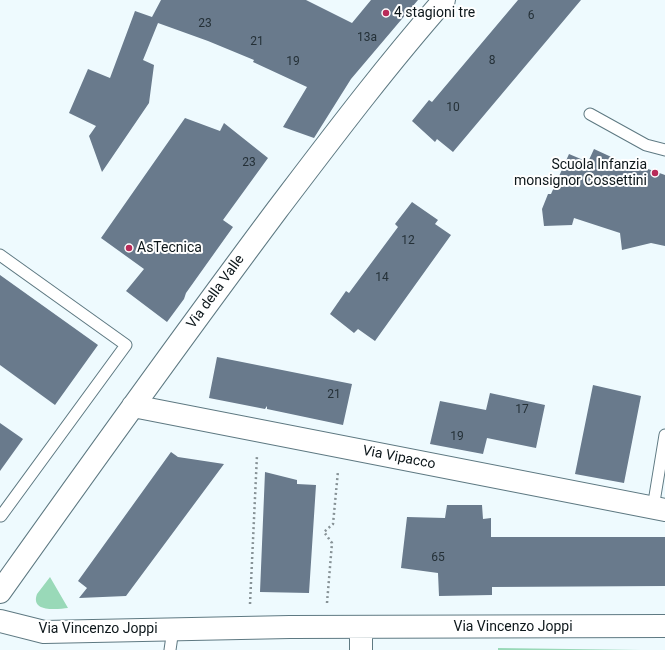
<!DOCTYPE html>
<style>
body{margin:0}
canvas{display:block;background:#eefafe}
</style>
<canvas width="665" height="650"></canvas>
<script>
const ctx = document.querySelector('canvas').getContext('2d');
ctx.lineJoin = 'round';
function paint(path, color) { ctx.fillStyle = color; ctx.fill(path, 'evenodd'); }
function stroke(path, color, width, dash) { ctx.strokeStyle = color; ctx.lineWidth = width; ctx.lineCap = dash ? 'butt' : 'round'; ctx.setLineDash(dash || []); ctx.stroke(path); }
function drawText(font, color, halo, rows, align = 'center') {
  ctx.font = font + ' Roboto,sans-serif'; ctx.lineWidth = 4; ctx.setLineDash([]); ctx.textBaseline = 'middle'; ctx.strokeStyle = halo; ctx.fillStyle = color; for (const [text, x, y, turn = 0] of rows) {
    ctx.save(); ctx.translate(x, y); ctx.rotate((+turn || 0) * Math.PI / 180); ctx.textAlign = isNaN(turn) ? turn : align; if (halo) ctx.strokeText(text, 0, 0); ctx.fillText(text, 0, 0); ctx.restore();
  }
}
paint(new Path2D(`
 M 50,577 L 68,608 C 58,609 30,613 37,594 Z
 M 498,648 L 641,650 L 498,650 Z`), '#99d9b8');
paint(new Path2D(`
 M 161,0 L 306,0 L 352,23 L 371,0 L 418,0 L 351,79 L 314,138 L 283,127 L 307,87 L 253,62 L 254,60 L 208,41 L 158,23 L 143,60 L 154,65 L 149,103 L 102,172 L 89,136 L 96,126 L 69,113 L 88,69 L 110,78 L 135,11 L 152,17 Z
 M 518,0 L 581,0 L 453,152 L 437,139 L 435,142 L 412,121 L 429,100 L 432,102 Z
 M 185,118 L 220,131 L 224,123 L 268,158 L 223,220 L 233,227 L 186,293 L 184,299 L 167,322 L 126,291 L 144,269 L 101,238 Z
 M 594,149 L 633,167 L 634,164 L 665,175 L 665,246 L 651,243 L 622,250 L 620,233 L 574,218 L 572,225 L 544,226 L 542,209 L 548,194 L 551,194 L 569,154 L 588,162 Z
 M 412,202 L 438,220 L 435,224 L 451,235 L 375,341 L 358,329 L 354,333 L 330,314 L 346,291 L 349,293 L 398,227 L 395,224 Z
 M 0,275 L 98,345 L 55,405 L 0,365 Z
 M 217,357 L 352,384 L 343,425 L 267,409 L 267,406 L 265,409 L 209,398 Z
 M 593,385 L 641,396 L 624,483 L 575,474 Z
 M 490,393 L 545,405 L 536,448 L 487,438 L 483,454 L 430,444 L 440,401 L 486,410 Z
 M 0,423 L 23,439 L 0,471 Z
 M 171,452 L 178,457 L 224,464 L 126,596 L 79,598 L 87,588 L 78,581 Z
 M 265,472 L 297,480 L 297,484 L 316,485 L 309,593 L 260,592 Z
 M 447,505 L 482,505 L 483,519 L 491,518 L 491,537 L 665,537 L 665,586 L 492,587 L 492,595 L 439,596 L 438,573 L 401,568 L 407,517 L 445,518 Z`), '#697a8c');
const lane = new Path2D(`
 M 590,114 L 646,145 L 665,150
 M 0,255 L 126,345 L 1,516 L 0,515
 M 653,508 L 665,435
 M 170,650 L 173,629`);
const street = new Path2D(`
 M 133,406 L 665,510
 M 0,592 C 91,464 183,336 277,210 C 331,139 385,67 444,0
 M 0,621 L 44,632 L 290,627 L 665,626
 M 361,650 L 361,627`);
stroke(lane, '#5e7982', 13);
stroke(street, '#5e7982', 24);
stroke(new Path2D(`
 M 327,603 L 332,543 L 324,532 L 333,524 L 338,471
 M 250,604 L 257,455`), '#879296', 2.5, [2, 3]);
stroke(lane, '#fff', 11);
stroke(street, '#fff', 22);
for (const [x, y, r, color] of [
 [386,13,4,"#b92b59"],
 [655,173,4,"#b92b59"],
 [129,248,4,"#b92b59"]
]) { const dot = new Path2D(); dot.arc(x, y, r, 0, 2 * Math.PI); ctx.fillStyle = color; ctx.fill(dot); stroke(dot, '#fff', 1.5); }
drawText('12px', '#243037', null, [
 ["6",531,16],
 ["23",205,24],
 ["13a",367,38],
 ["21",257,42],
 ["8",492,61],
 ["19",293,62],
 ["10",453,108],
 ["23",249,163],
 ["12",408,241],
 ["14",382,278],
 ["21",334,395],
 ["17",522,410],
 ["19",457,437],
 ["65",438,558]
]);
drawText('14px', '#0d171b', '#fff', [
 ["4 stagioni tre",394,13],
 ["Scuola Infanzia",647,165,"right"],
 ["monsignor Cossettini",647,181,"right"],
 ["AsTecnica",137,248]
], 'left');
drawText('14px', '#0d171b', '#fff', [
 ["Via della Valle",216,292,-54],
 ["Via Vipacco",399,458,11],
 ["Via Vincenzo Joppi",513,627],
 ["Via Vincenzo Joppi",98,629]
]);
</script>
